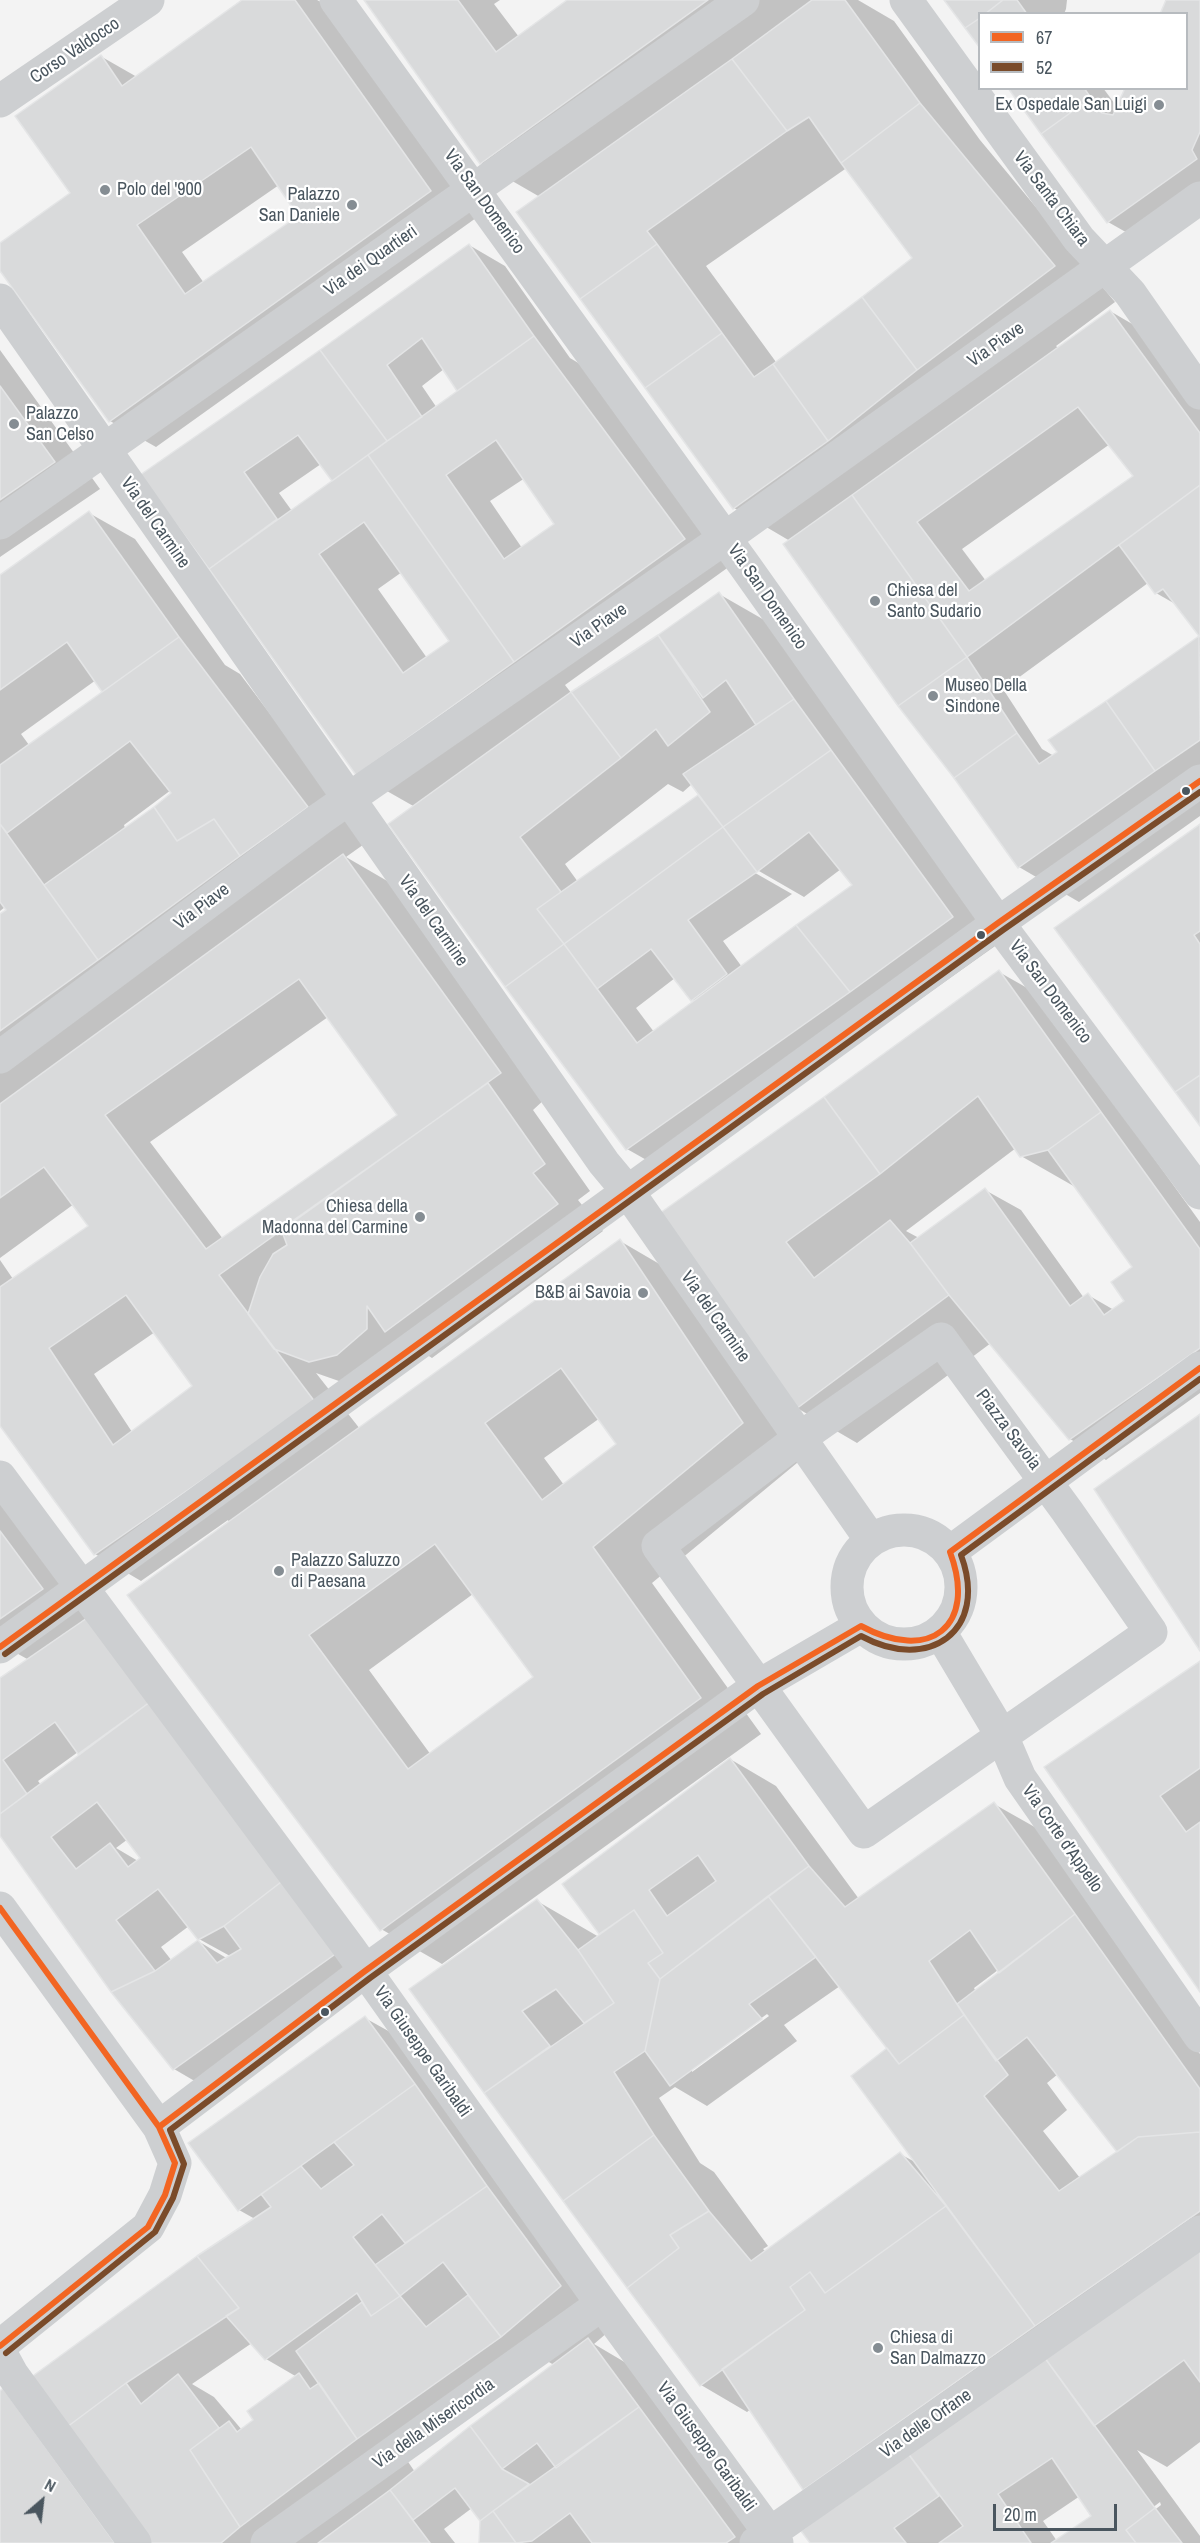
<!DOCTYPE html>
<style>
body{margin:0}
#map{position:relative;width:1200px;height:2543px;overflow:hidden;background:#f3f3f3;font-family:"Archivo Narrow",sans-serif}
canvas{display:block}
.legend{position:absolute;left:978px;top:12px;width:210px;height:78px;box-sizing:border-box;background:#fff;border:2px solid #b7bbbf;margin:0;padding:8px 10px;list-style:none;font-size:18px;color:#4a565f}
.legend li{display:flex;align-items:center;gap:12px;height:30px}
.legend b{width:30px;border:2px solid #b7bbbf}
.north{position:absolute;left:12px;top:2471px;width:60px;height:60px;-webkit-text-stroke:4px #fff;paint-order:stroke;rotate:28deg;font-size:16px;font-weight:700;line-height:24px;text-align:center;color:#4a565f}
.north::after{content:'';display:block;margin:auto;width:21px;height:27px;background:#4a565f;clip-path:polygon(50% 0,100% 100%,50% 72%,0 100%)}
.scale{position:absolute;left:993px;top:2504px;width:124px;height:27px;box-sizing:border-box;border:3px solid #4a565f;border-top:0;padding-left:8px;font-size:18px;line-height:21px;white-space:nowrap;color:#4a565f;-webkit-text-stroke:4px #fff;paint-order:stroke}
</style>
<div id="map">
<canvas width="1200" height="2543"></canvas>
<ul class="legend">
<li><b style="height:8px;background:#f26522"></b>67</li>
<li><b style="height:8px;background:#7a4b2a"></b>52</li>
</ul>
<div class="north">N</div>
<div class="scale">20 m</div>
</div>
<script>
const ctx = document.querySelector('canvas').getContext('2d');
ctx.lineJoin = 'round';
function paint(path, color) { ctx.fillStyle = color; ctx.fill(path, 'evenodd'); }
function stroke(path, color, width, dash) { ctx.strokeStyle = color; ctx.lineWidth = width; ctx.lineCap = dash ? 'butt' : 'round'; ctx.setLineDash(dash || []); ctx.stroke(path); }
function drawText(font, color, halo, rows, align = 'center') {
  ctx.font = font + ' "Archivo Narrow",sans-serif'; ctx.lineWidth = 4.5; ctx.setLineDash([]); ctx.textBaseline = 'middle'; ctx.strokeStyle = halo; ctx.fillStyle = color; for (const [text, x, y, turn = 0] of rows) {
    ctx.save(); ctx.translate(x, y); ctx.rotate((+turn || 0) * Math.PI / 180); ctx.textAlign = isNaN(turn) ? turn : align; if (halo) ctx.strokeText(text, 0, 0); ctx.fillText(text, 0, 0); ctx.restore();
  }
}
paint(new Path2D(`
 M 244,0 L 317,0 L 323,3 L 476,218 L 156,447 L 110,421 L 0,268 L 0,245 L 72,194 L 102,57 L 137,77 ZM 279,185 L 300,216 L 204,283 L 182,252 Z
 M 366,0 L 500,0 L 494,4 L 519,37 L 570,0 L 858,0 L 894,21 L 980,140 L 1115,302 L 1056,346 L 1058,348 L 1110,311 L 1156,338 L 1200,398 L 1200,636 L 1177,605 L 1156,593 L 1148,583 L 1003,689 L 1042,749 L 1054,756 L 1107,702 L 1200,637 L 1200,816 L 1079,902 L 1019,867 L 790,541 L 734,508 L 540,197 L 481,163 ZM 848,167 L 915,258 L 776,362 L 706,266 ZM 1110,444 L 1135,476 L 986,581 L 962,549 Z
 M 946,0 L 1067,0 L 1066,9 L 1064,14 L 980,14 Z
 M 1168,0 L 1200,0 L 1200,216 L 1154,248 L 1108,222 L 1010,88 L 1103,88 L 1118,108 L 1186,88 L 1186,14 Z
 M 469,245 L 505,266 L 570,358 L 580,364 L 730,566 L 565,685 L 572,694 L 719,594 L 780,629 L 998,944 L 673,1175 L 627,1149 L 415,807 L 357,774 L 143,475 ZM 444,369 L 461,391 L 437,408 L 422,386 ZM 321,464 L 334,481 L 292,511 L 279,493 ZM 525,478 L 556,524 L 522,548 L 490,501 ZM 402,572 L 451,642 L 427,658 L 378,589 ZM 668,784 L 683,792 L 692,784 L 706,801 L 698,797 L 578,882 L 565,864 ZM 752,867 L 804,897 L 841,869 L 854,886 L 742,967 L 723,941 L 792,894 L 750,870 ZM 675,978 L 695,1002 L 654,1032 L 636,1008 Z
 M 0,350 L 100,489 L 0,557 Z
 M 89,513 L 135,539 L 225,665 L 240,674 L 367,842 L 346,857 L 389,882 L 545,1099 L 533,1110 L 590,1191 L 578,1200 L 603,1231 L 432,1358 L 413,1346 L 356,1387 L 316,1373 L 360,1429 L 620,1241 L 680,1276 L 803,1458 L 652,1583 L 761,1734 L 442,1964 L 381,1929 L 228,1520 L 141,1581 L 95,1554 L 0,1423 L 0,1260 L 13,1279 L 90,1226 L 74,1204 L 0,1258 L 0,916 L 8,910 L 5,907 L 0,911 L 0,577 ZM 96,680 L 104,692 L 29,745 L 21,734 ZM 171,790 L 173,793 L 125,828 L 124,825 ZM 328,1017 L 399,1115 L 223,1239 L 150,1142 ZM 155,1332 L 194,1386 L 132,1432 L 94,1374 ZM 600,1418 L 619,1444 L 564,1485 L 544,1458 ZM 473,1594 L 535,1678 L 431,1755 L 369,1670 Z
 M 1200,826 L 1200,1125 L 1056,928 Z
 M 999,972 L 1059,1006 L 1151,1154 L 1200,1222 L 1200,1393 L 1106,1460 L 1070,1439 L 991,1343 L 857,1443 L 797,1408 L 662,1213 ZM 1016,1148 L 1021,1156 L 1077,1188 L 1134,1267 L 1126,1301 L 1114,1310 L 1088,1295 L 1084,1298 L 1021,1210 L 985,1190 L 919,1238 L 906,1231 Z
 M 0,1497 L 376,1971 L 210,2090 L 174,2069 L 0,1833 L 0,1680 L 29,1660 L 0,1644 ZM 78,1752 L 82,1755 L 41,1785 L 38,1781 ZM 128,1839 L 142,1858 L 138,1861 L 116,1848 ZM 189,1926 L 199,1939 L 230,1956 L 228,1959 L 198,1941 L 172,1961 L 161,1947 Z
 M 1200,1663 L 1200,1988 L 1046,1768 Z
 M 730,1759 L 776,1786 L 859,1899 L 994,1804 L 1040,1830 L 1200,2054 L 1200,2442 L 1167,2467 L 1137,2450 L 1200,2536 L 1200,2543 L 811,2543 L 804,2489 L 751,2409 L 747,2412 L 701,2385 L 411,1990 L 537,1901 L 599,1937 L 602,1934 L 564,1884 ZM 998,1970 L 1001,1974 L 976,1992 L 974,1988 ZM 840,1986 L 888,2048 L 917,2163 L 900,2154 L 766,2252 L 763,2249 L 768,2246 L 714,2172 L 700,2163 L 659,2098 L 675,2087 L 707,2106 L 797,2041 L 784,2025 ZM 767,2014 L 769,2016 L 692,2072 L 692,2069 ZM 1058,2074 L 1118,2152 L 1080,2178 L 1043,2131 L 1067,2110 L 1047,2083 ZM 1080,2496 L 1093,2516 L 1057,2541 L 1043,2521 ZM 1160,2502 L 1161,2505 L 1127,2531 L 1127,2527 Z
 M 365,2018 L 401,2038 L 621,2321 L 594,2344 L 633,2367 L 764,2543 L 481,2543 L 482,2520 L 472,2508 L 444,2529 L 455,2543 L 152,2543 L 32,2378 L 255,2219 L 239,2210 ZM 252,2343 L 266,2359 L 297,2377 L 255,2420 L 242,2430 L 214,2397 L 192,2384 ZM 535,2354 L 554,2365 L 415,2472 L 402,2453 Z`), '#0003');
const building = new Path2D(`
 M 242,0 L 295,0 L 431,191 L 109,422 L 0,271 L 0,243 L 70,193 L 15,116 L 101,55 L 122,86 ZM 251,147 L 298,216 L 185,294 L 137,225 Z
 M 364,0 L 458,0 L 496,52 L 567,0 L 708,0 L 480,164 Z
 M 812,0 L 845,0 L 920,103 L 841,163 L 809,117 L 787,131 L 732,59 Z
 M 944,0 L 1003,0 L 985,14 L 980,14 L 980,18 L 965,28 Z
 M 1003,0 L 1017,0 L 1027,14 L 985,14 Z
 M 1166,0 L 1200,0 L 1200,132 L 1192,150 L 1197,159 L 1107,223 L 1041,134 L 1091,98 L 1102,113 L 1113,115 L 1125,88 L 1186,88 L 1186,14 L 1160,14 Z
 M 980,18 L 980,48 L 965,28 Z
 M 732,59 L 787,131 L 647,231 L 657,244 L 580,299 L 516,212 Z
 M 1008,88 L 1084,88 L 1091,98 L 1041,134 Z
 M 920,103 L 1055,266 L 917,370 L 862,297 L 912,258 L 841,163 Z
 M 469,244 L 534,336 L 457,391 L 422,338 L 387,365 L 422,417 L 387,441 L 320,350 Z
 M 657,244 L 722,333 L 645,388 L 580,299 Z
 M 862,297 L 917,370 L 828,441 L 773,364 Z
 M 1110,310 L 1200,433 L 1200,485 L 967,657 L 852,495 ZM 1078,407 L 1133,476 L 969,591 L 917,522 Z
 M 722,333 L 754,377 L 773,364 L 828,441 L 733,509 L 645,388 Z
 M 534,336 L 685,539 L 514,662 L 368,455 ZM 496,440 L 554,524 L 504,559 L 446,475 Z
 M 320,350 L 387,441 L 332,481 L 298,435 L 244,472 L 277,519 L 209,569 L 140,475 Z
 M 0,386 L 55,462 L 0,500 Z
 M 368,455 L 514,662 L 356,775 L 209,569 ZM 364,522 L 449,641 L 403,673 L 319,554 Z
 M 1200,485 L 1200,636 L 1199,636 L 1163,589 L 1155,594 L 1119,545 Z
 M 852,495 L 967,657 L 898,706 L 783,544 Z
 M 89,511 L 179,637 L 102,692 L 67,642 L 0,690 L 0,575 Z
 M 719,592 L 794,699 L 756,725 L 726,680 L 703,698 L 658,635 Z
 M 658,635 L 710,712 L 668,746 L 656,729 L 621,758 L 571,692 Z
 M 1199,636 L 1200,740 L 1155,771 L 1106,701 Z
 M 179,637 L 308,807 L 240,856 L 214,819 L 177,841 L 154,807 L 171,793 L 130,741 L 7,833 L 0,824 L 0,765 Z
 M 967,657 L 1017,733 L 954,778 L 898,706 Z
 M 571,692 L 621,758 L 520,837 L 561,892 L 537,909 L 564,944 L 505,987 L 388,824 Z
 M 794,699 L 831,750 L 723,827 L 683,774 Z
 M 1106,701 L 1155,771 L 1018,868 L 954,778 L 1017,733 L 1039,764 L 1057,752 L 1048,740 Z
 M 831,750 L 953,917 L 850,992 L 796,925 L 852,885 L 809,832 L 757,872 L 723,827 Z
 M 698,795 L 723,827 L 564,944 L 537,909 Z
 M 154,807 L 177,841 L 214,819 L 240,856 L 98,960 L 44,885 Z
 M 0,824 L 98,960 L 0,1031 L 0,914 L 6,910 L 0,902 Z
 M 1200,824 L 1200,931 L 1194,935 L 1200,944 L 1200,1075 L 1175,1092 L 1054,928 Z
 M 723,827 L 757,872 L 688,920 L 727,974 L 691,1001 L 651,949 L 597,989 L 564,944 Z
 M 343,854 L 501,1073 L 219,1275 L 315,1402 L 94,1555 L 0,1426 L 0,1287 L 88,1226 L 44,1167 L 0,1198 L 0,1104 ZM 299,979 L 397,1115 L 206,1249 L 105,1115 ZM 126,1295 L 192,1386 L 113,1445 L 49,1348 Z
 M 796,925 L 850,992 L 626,1150 L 505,987 L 564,944 L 637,1043 Z
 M 999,970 L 1101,1112 L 1048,1150 L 1020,1157 L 978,1096 L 880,1174 L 824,1097 Z
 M 1200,1075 L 1200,1126 L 1175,1092 Z
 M 488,1083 L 545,1164 L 533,1173 L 558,1204 L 385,1332 L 367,1306 L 367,1329 L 337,1355 L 309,1362 L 274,1349 L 248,1314 L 260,1277 L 273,1254 L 287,1245 L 281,1229 Z
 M 824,1097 L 880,1174 L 786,1242 L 814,1278 L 890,1220 L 910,1243 L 949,1295 L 796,1409 L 660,1213 Z
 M 1101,1112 L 1200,1249 L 1200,1348 L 1069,1440 L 949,1295 L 910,1243 L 985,1188 L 1070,1306 L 1088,1293 L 1104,1315 L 1124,1301 L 1111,1282 L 1132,1267 L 1048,1150 Z
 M 620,1239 L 743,1423 L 593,1547 L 701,1698 L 380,1931 L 127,1595 ZM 561,1368 L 616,1444 L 542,1500 L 485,1423 ZM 435,1544 L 533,1677 L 408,1769 L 309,1635 Z
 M 1200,1414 L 1200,1651 L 1094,1489 Z
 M 0,1531 L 43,1589 L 0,1619 Z
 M 87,1618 L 150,1702 L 78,1754 L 55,1722 L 3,1760 L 27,1794 L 0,1814 L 0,1678 Z
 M 1200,1661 L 1200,1768 L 1160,1796 L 1186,1832 L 1200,1822 L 1200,1992 L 1044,1767 Z
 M 150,1702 L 285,1879 L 224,1926 L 198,1940 L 158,1889 L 116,1920 L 155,1971 L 111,1992 L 0,1836 L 0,1814 ZM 97,1802 L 140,1858 L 128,1867 L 110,1843 L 76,1869 L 51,1837 Z
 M 730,1758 L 809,1866 L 660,1979 L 648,1963 L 663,1953 L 634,1910 L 599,1934 L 562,1884 ZM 698,1855 L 716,1881 L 667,1916 L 649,1890 Z
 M 994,1802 L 1075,1914 L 999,1973 L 970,1930 L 929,1961 L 964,2015 L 899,2064 L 768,1896 L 809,1866 L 845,1907 Z
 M 285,1879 L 341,1950 L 173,2070 L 111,1992 L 155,1971 L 198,1940 L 217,1963 L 241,1949 L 224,1926 Z
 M 768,1896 L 816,1957 L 749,2004 L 762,2019 L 670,2086 L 645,2051 L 660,1979 Z
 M 537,1899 L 578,1950 L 614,2003 L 584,2023 L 556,1989 L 522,2011 L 550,2046 L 484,2093 L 409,1989 Z
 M 634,1910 L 663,1953 L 648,1963 L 660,1979 L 645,2051 L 614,2072 L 654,2135 L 563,2201 L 484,2093 L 614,2003 L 578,1950 Z
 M 1075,1914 L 1200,2089 L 1200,2132 L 1138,2137 L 1117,2152 L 1027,2037 L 996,2061 L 957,2004 Z
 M 964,2015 L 1008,2075 L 984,2096 L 1059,2191 L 1138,2137 L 1200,2132 L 1200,2211 L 1035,2326 L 851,2076 L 887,2048 L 899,2064 Z
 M 365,2016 L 415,2084 L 238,2211 L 188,2143 Z
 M 415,2084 L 487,2186 L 405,2243 L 382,2214 L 353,2237 L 400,2296 L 371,2316 L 357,2293 L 265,2360 L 226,2316 L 239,2308 L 197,2256 L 271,2207 L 261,2194 L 301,2166 L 321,2189 L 354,2165 L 334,2142 Z
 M 654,2135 L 709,2211 L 670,2235 L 679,2248 L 627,2288 L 563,2201 Z
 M 900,2152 L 946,2206 L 825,2293 L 810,2272 L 790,2287 L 805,2310 L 700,2386 L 627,2288 L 679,2248 L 670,2235 L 709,2211 L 751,2261 Z
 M 487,2186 L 561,2286 L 501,2337 L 443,2262 L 400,2296 L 375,2265 Z
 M 946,2206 L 1035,2326 L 803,2490 L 722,2369 L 805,2310 L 790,2287 L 810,2272 L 825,2293 Z
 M 1200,2243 L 1200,2382 L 1184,2360 L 1094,2426 L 1042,2354 Z
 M 197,2256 L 239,2308 L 126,2383 L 67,2427 L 30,2378 Z
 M 468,2295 L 501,2337 L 357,2439 L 296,2351 L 362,2302 L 371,2316 L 400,2296 L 426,2327 Z
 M 588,2338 L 639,2407 L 556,2468 L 537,2443 L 502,2469 L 470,2426 Z
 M 1042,2354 L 1155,2508 L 1126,2530 L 1136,2543 L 1051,2543 L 1091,2516 L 1052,2458 L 998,2494 L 1031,2543 L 939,2543 L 963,2526 L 907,2452 Z
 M 299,2373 L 310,2389 L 319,2383 L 357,2439 L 240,2527 L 190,2450 L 229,2421 L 237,2432 L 253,2420 L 247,2411 Z
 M 178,2374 L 219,2428 L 190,2450 L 240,2527 L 221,2543 L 150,2543 L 67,2427 L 126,2383 L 141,2404 Z
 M 3,2388 L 115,2543 L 0,2543 L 0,2391 Z
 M 639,2407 L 735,2537 L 726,2543 L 592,2543 L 570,2513 L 532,2541 L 516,2543 L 493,2511 Z
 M 470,2426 L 502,2469 L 529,2484 L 480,2521 L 455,2488 L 413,2520 L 390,2490 Z
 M 907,2452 L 939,2496 L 894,2528 L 906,2543 L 810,2543 L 801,2531 Z
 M 390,2490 L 430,2543 L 318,2543 Z
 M 1155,2508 L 1182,2543 L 1136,2543 L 1126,2530 Z
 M 493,2511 L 516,2543 L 479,2543 L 480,2521 Z`);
paint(building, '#d9dadb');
stroke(building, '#e4e5e6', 1.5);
stroke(new Path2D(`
 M 336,0 L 745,566 L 998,923 L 1200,1193
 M 906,0 L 1079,239 L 1130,293 L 1200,393
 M 0,101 L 148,0
 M 0,300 L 604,1163 L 629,1193 L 871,1540
 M 0,523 L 743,0
 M 0,1057 L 321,818 L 725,538 L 1200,198
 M 941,1339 L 1067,1511 L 1151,1632 L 864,1832 L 658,1546 L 800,1438 Z
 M 0,1477 L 350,1949 L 602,2304 L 777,2543
 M847 1587a57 57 0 1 1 114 0a57 57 0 1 1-114 0Z
 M 950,1552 L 1200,1368
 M 940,1632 L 1002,1736 L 1020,1778 L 1200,2036
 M 0,1647 L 998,923 L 1200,781
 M 0,1908 L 159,2127 L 175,2163 L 165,2195 L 148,2227 L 0,2346
 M 159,2127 L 365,1971 L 758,1686 L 861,1626
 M 0,2352 L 12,2374 L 135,2543
 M 267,2543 L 602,2304
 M 756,2543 L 1200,2232`), '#cdcfd1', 33);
stroke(new Path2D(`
 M 0,1647 L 998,923 L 1200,781
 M 0,1908 L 159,2127 L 175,2163 L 165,2195 L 148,2227 L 0,2346
 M 159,2127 L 365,1971 L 758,1686 L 861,1626 C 929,1663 978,1627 950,1552 L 1200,1368`), '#f26522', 6);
stroke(new Path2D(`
 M 5,1654 L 1003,930 L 1200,792
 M 6,2353 L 155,2232 L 173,2198 L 184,2164 L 170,2130 L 370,1978 L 763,1694 L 861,1636 C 929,1673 989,1631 961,1555 L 1200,1379`), '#7a4b2a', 6);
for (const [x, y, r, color] of [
 [1159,105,6,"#858d93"],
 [105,190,6,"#858d93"],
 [352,205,6,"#858d93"],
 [14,424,6,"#858d93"],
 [875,601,6,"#858d93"],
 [933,696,6,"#858d93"],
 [1186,791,5,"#4a565f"],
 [981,935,5,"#4a565f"],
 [420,1217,6,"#858d93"],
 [643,1293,6,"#858d93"],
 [279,1571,6,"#858d93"],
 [325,2012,5,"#4a565f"],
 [878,2348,6,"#858d93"]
]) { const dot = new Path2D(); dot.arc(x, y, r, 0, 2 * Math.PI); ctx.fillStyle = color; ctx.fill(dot); stroke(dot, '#fff', 2); }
drawText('18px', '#4a565f', '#fff', [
 ["Corso Valdocco",75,51,-34],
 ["Via Santa Chiara",1051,199,53],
 ["Via San Domenico",484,202,54],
 ["Via dei Quartieri",371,261,-35],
 ["Via Piave",996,345,-35],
 ["Via del Carmine",155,523,55],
 ["Via San Domenico",767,597,55],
 ["Via Piave",599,626,-35],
 ["Via Piave",202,907,-37],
 ["Via del Carmine",433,921,55],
 ["Via San Domenico",1050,992,53],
 ["Via del Carmine",715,1317,55],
 ["Piazza Savoia",1008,1430,53],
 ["Via Corte d'Appello",1062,1839,55],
 ["Via Giuseppe Garibaldi",422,2052,55],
 ["Via della Misericordia",434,2424,-35],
 ["Via delle Orfane",926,2424,-35],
 ["Via Giuseppe Garibaldi",706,2447,54]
]);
drawText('18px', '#4a565f', '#fff', [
 ["Ex Ospedale San Luigi",1147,105,"right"],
 ["Polo del '900",117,190],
 ["Palazzo",340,195,"right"],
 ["San Daniele",340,216,"right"],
 ["Palazzo",26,414],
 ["San Celso",26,435],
 ["Chiesa del",887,591],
 ["Santo Sudario",887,612],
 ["Museo Della",945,686],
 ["Sindone",945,707],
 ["Chiesa della",408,1207,"right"],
 ["Madonna del Carmine",408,1228,"right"],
 ["B&B ai Savoia",631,1293,"right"],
 ["Palazzo Saluzzo",291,1561],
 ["di Paesana",291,1582],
 ["Chiesa di",890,2338],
 ["San Dalmazzo",890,2359]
], 'left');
</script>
